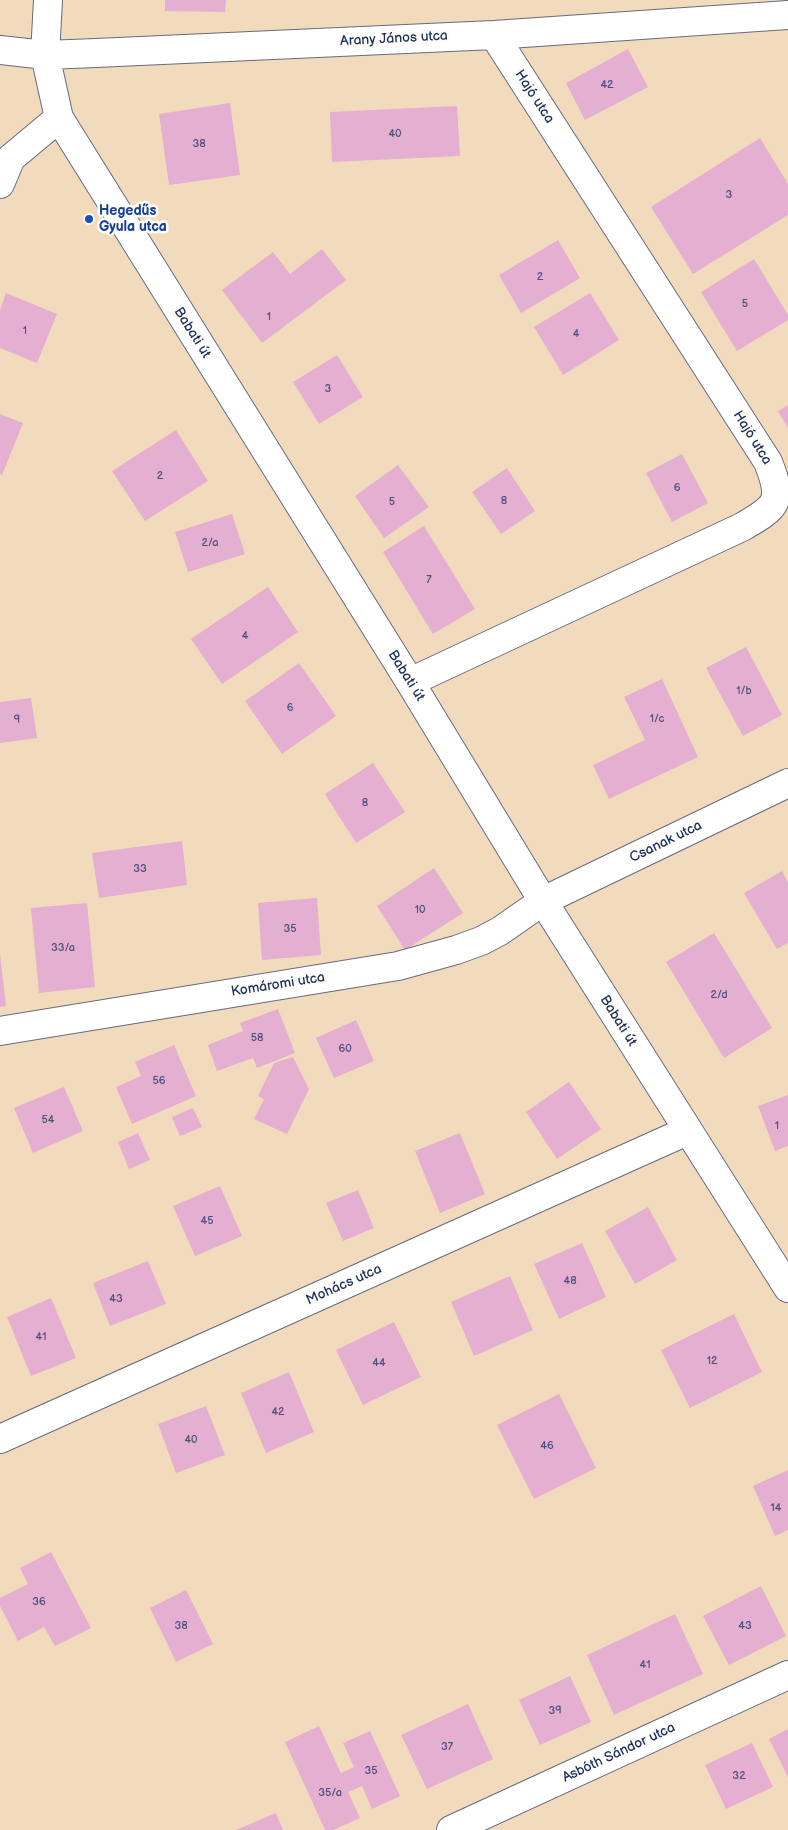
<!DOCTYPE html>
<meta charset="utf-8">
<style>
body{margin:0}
canvas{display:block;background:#f1dbbc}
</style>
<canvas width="788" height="1830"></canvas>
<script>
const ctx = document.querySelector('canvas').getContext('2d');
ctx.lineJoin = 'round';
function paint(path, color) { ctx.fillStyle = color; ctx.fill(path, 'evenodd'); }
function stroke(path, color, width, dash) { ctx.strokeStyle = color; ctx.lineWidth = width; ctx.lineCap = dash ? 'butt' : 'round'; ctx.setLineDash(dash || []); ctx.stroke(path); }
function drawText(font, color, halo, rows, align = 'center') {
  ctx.font = font + ' "Balsamiq Sans",sans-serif'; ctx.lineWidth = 5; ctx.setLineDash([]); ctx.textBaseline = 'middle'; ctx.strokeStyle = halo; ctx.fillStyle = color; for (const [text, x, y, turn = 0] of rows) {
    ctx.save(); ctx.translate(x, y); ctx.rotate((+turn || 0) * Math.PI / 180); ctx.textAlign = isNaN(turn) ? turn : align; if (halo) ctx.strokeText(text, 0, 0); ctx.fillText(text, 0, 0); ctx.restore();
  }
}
paint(new Path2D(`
 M 165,0 L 226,0 L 225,12 L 165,11 Z
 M 628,49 L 648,87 L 585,120 L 566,83 Z
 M 230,103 L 240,175 L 169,185 L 159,114 Z
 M 457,106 L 460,156 L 332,162 L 330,112 Z
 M 760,138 L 788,184 L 788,215 L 693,274 L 651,207 Z
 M 558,240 L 580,278 L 521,313 L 499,275 Z
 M 322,249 L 346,280 L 262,343 L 222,290 L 273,252 L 290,274 Z
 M 754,259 L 788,315 L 788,320 L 737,351 L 701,292 Z
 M 6,293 L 57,314 L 37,363 L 0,348 L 0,310 Z
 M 590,293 L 619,340 L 563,375 L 534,327 Z
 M 337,355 L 363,397 L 319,424 L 293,382 Z
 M 788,405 L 788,428 L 778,411 Z
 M 0,414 L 23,423 L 2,475 L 0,474 Z
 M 176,430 L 208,481 L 145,521 L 112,471 Z
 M 682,454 L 708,503 L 672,522 L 646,473 Z
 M 398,465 L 429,507 L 384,538 L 355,496 Z
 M 507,468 L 535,511 L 501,534 L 472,492 Z
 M 232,514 L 245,554 L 188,572 L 175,532 Z
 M 424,526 L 475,609 L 433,634 L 383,552 Z
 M 268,587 L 298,632 L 222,684 L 191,639 Z
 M 746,647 L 782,715 L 743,736 L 706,668 Z
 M 299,663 L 336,716 L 282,754 L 245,701 Z
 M 662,679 L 698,757 L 609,799 L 593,765 L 645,740 L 624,697 Z
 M 31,698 L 37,738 L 0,743 L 0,702 Z
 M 373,763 L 405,812 L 356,843 L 325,794 Z
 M 182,841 L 187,885 L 99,898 L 92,853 Z
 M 434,868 L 463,913 L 405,950 L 377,906 Z
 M 782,871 L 788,882 L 788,943 L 777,949 L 744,893 Z
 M 317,898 L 321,955 L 262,960 L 258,903 Z
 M 87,903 L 95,987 L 39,993 L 31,908 Z
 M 714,933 L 772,1028 L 724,1058 L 666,962 Z
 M 0,954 L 6,1006 L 0,1007 Z
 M 278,1009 L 295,1053 L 257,1068 L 253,1058 L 217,1071 L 208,1045 L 243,1031 L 240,1023 Z
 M 356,1020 L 374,1061 L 334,1078 L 316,1038 Z
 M 174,1045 L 196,1096 L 132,1124 L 116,1087 L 141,1076 L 135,1062 Z
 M 293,1057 L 309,1089 L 287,1134 L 254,1119 L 264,1099 L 258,1096 L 274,1063 Z
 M 569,1082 L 601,1129 L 557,1159 L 526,1112 Z
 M 64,1087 L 83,1131 L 33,1153 L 14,1108 Z
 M 788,1095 L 788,1146 L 775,1151 L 758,1106 Z
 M 193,1108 L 202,1127 L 180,1136 L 172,1117 Z
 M 138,1133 L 150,1160 L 129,1169 L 118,1142 Z
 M 460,1133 L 485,1194 L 440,1213 L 415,1151 Z
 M 220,1186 L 242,1236 L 195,1256 L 173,1206 Z
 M 358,1190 L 374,1228 L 343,1241 L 326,1203 Z
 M 648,1207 L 677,1260 L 635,1284 L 605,1231 Z
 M 582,1243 L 606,1297 L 559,1319 L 534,1264 Z
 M 148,1261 L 166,1304 L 110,1326 L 93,1283 Z
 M 510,1276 L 533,1330 L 474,1356 L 451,1302 Z
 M 51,1298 L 76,1358 L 31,1376 L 7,1317 Z
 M 734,1314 L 762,1372 L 690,1408 L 661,1350 Z
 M 394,1322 L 421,1377 L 363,1405 L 336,1350 Z
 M 289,1372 L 314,1432 L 266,1453 L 241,1393 Z
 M 559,1394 L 596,1468 L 534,1499 L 497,1425 Z
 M 206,1406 L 225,1455 L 176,1473 L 158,1424 Z
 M 788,1470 L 788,1530 L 775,1536 L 753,1486 Z
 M 51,1552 L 91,1628 L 55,1646 L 44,1627 L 18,1641 L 0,1606 L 0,1598 L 28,1584 L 20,1568 Z
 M 761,1586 L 786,1636 L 729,1665 L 703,1616 Z
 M 186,1590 L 213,1644 L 176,1662 L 150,1608 Z
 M 675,1614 L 703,1674 L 614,1715 L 587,1655 Z
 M 570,1676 L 591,1722 L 540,1745 L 519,1700 Z
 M 468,1704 L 493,1759 L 427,1789 L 401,1735 Z
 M 319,1726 L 341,1773 L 354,1767 L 343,1743 L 370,1731 L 400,1796 L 372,1809 L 362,1786 L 348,1792 L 360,1818 L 333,1830 L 325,1830 L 285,1742 Z
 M 788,1729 L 788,1777 L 769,1739 Z
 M 752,1743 L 773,1787 L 726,1809 L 705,1765 Z
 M 276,1813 L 283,1830 L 236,1830 Z`), '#e4afd1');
const minor = new Path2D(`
 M 48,0 L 45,55 L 59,118 L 410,682 L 543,901 L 788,1288
 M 0,50 L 45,55 L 96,53 L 494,35 L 788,15
 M 0,184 L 11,158 L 59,118
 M 410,682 L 742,527 C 777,507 784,502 768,462 L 494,35
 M 0,1031 L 398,966 L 456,950 L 481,941 L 500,931 L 543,901 L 788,783
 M 0,1439 L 687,1131
 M 451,1830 L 788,1675`);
stroke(minor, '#666b7f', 30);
stroke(minor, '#fff', 28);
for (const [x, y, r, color] of [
 [89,219,5,"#1a4fb4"]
]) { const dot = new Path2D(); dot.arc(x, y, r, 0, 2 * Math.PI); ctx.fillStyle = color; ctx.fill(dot); stroke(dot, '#fdfcf7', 2); }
drawText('11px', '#4d4f7b', null, [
 ["42",607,85],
 ["40",395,134],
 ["38",199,144],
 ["3",729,195],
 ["2",540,277],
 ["5",745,304],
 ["1",269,317],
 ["1",25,331],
 ["4",576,334],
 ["3",328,389],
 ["2",160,476],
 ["6",677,488],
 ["8",504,501],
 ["5",392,502],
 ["2/a",210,543],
 ["7",429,580],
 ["4",245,636],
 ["1/b",744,691],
 ["6",290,708],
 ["1/c",657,719],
 ["9",17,720],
 ["8",365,803],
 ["33",140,869],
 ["10",420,910],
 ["35",290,929],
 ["33/a",63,948],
 ["2/d",719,995],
 ["58",257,1038],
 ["60",345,1049],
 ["56",159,1081],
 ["54",48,1120],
 ["1",777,1126],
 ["45",207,1221],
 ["48",570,1281],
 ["43",116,1299],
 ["41",41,1337],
 ["12",712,1361],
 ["44",379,1363],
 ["42",278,1412],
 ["40",191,1440],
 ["46",547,1446],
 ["14",776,1508],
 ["36",39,1602],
 ["38",181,1626],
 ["43",745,1626],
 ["41",645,1665],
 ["39",555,1711],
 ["37",447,1747],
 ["35",371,1771],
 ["32",739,1776],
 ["35/a",330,1793]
]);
drawText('14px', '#1b2f5e', '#fdfcf7', [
 ["Arany János utca",394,39,-3],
 ["Hajó utca",534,97,57],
 ["Babati út",192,333,58],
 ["Hajó utca",752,438,58],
 ["Babati út",406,676,58],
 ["Csanak utca",666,842,-26],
 ["Komáromi utca",278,985,-9],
 ["Babati út",618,1021,58],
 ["Mohács utca",344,1285,-24],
 ["Asbóth Sándor utca",619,1753,-25]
]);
drawText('bold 14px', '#164399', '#fdfcf7', [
 ["Hegedűs",99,211],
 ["Gyula utca",99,227]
], 'left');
</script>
